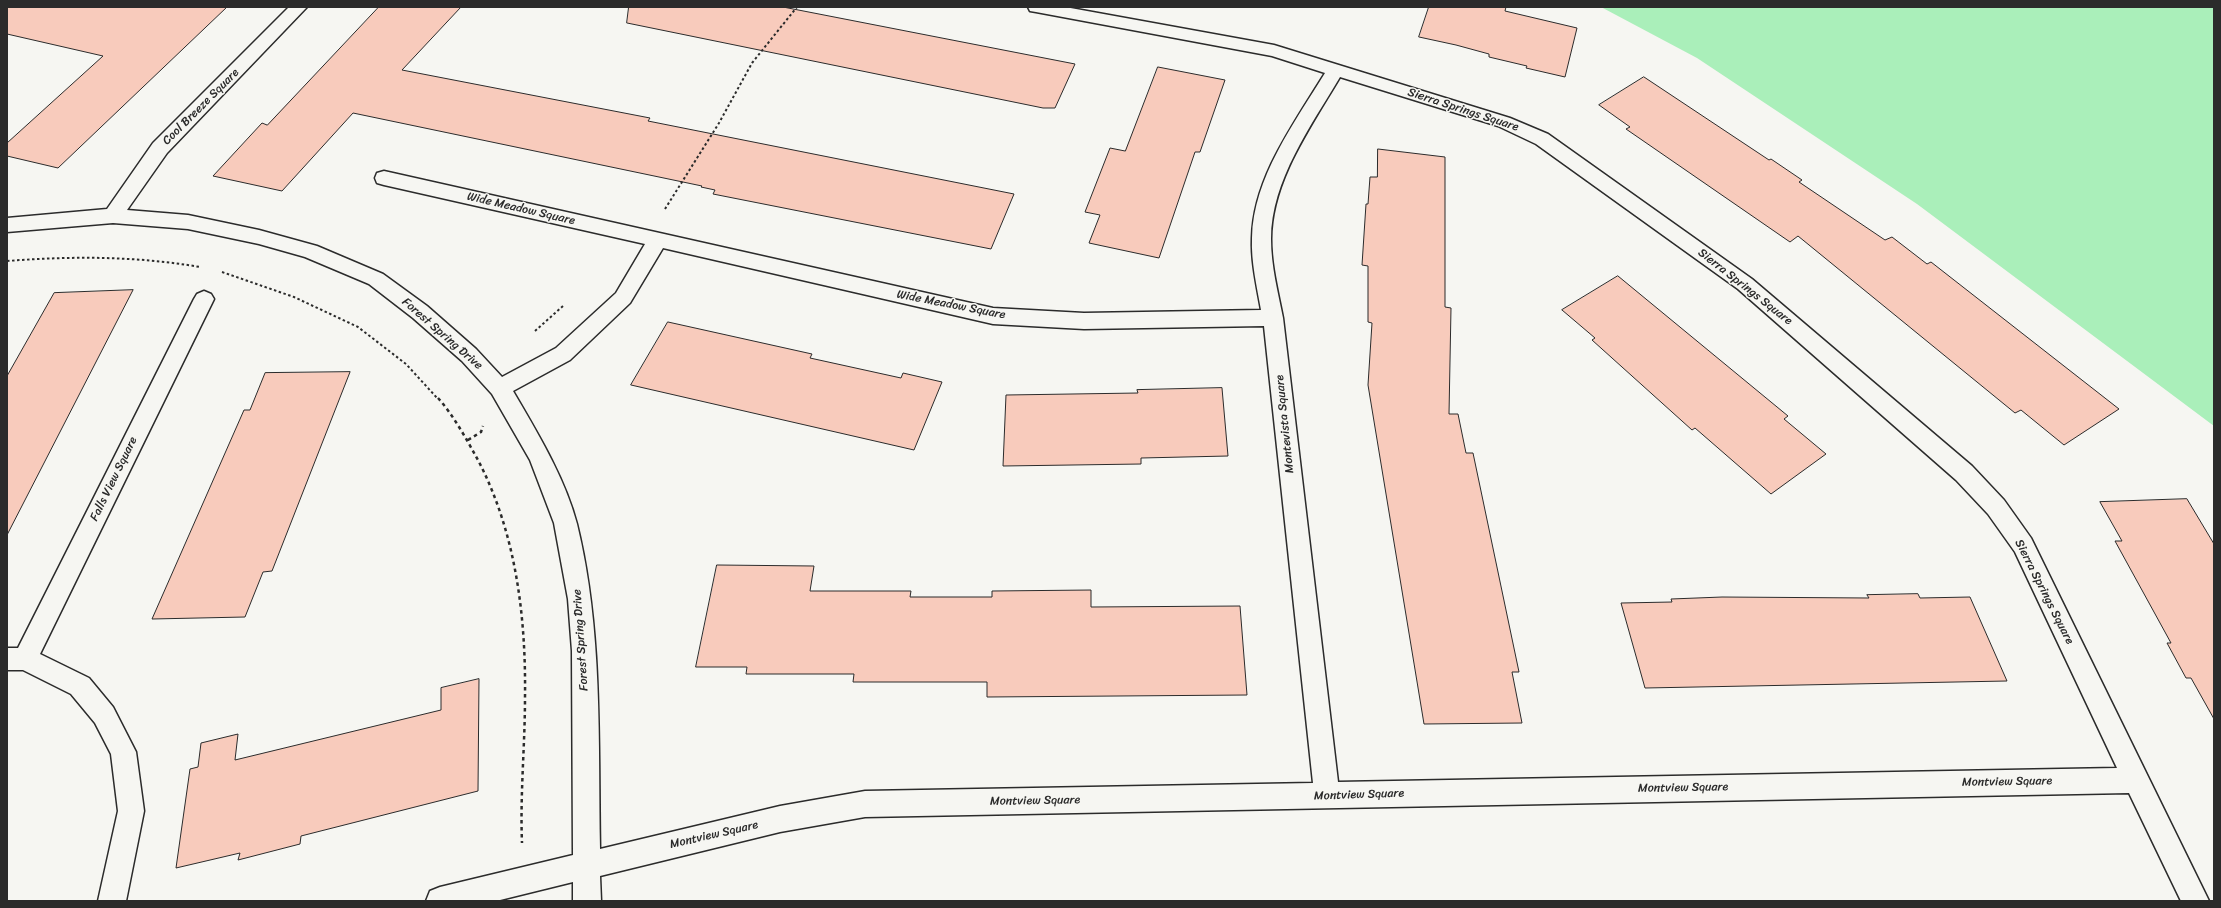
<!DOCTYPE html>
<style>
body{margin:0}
#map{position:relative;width:2221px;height:908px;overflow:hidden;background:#f6f6f2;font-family:Sriracha,sans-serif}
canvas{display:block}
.frame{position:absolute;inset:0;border:8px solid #2b2b2b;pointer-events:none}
</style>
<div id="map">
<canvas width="2221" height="908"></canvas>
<div class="frame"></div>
</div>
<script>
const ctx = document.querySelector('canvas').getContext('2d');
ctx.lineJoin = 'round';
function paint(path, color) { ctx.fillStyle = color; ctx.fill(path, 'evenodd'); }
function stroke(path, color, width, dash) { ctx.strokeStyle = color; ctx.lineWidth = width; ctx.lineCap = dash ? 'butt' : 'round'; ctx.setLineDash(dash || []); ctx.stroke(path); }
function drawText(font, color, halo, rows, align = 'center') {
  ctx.font = font + ' Sriracha,sans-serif'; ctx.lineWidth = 3; ctx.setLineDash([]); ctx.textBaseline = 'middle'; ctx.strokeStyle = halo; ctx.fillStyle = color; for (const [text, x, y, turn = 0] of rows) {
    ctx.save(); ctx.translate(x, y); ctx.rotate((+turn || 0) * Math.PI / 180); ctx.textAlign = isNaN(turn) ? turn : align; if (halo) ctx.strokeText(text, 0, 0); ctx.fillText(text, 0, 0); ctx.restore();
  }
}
paint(new Path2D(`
 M 1601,7 L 2214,7 L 2214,426 L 1917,204 L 1697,58 Z`), '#aaefba');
const building = new Path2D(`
 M 7,7 L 227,7 L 58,168 L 7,156 L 7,143 L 103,56 L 7,34 Z
 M 379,7 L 461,7 L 402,70 L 650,118 L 648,121 L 1014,194 L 991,249 L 713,194 L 715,190 L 701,187 L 702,186 L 353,113 L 282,191 L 213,176 L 262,123 L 267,125 Z
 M 629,7 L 783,7 L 1075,64 L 1055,108 L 1043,108 L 627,23 Z
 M 1429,7 L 1506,7 L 1505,11 L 1577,28 L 1565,77 L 1526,68 L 1527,66 L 1489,57 L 1489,54 L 1456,45 L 1419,37 Z
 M 1158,67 L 1225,80 L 1200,152 L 1195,152 L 1159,258 L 1089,243 L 1100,215 L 1085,212 L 1110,148 L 1125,151 Z
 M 1644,77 L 1769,160 L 1771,159 L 1802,180 L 1799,182 L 1885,240 L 1892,237 L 1927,264 L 1931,262 L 2119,409 L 2064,445 L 2021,410 L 2015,413 L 1798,236 L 1790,242 L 1626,129 L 1630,127 L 1599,105 Z
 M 1378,149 L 1445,157 L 1445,307 L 1451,308 L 1449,414 L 1458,414 L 1466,453 L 1473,453 L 1519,672 L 1512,672 L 1522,723 L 1424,724 L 1368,385 L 1372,323 L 1368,322 L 1368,266 L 1362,265 L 1366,204 L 1368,204 L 1370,177 L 1377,177 Z
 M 1618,276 L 1788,416 L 1784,419 L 1826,454 L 1771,494 L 1695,428 L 1692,430 L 1592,340 L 1595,338 L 1562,310 Z
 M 133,290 L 7,535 L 7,376 L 54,293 Z
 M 668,322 L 812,354 L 810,358 L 901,378 L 903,373 L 942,382 L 914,450 L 631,385 Z
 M 350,372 L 272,571 L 263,572 L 245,617 L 152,619 L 244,410 L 250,410 L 265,373 Z
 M 1222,388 L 1228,456 L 1141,458 L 1141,464 L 1003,466 L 1006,395 L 1138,393 L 1137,390 Z
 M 2187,499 L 2214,544 L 2214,719 L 2191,678 L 2186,678 L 2167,643 L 2171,643 L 2115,541 L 2122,541 L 2100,502 Z
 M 717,565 L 814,566 L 810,591 L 911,591 L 910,597 L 992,597 L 992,591 L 1091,590 L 1091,607 L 1240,606 L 1247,695 L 987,697 L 987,682 L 853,682 L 854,674 L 746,674 L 747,667 L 696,667 Z
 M 1918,594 L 1920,598 L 1970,597 L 2007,681 L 1645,688 L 1621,603 L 1672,602 L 1671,599 L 1722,597 L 1869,598 L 1867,595 Z
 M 479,679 L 478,791 L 301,836 L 300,844 L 238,860 L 240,853 L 176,868 L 190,769 L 198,767 L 201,743 L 238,734 L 235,760 L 441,710 L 441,688 Z`);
paint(building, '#f8cbbc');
stroke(building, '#2b2b2b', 1);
const minor = new Path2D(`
 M 289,7 L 307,7 L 167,153 L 127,210 L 188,215 L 259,230 L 317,246 L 383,274 L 427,306 L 476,349 L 502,377 L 556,348 L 616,293 L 645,244 L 384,185 L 377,183 L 375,178 L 377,173 L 384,171 L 993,308 L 1084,313 L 1261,310 C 1257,287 1251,262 1252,238 C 1253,178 1295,122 1325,73 L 1272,56 L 1036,12 L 1030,11 L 1028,7 L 1065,7 L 1274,45 L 1510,118 L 1548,134 L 1752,279 L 1972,466 L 2004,500 L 2031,538 L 2209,901 L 2181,901 L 2129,793 L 865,817 L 780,832 L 600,876 L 601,901 L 573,901 L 573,882 L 496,901 L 426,901 L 430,891 L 440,887 L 573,855 L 572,651 L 568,599 L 554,523 L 530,460 L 492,394 L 462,361 L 413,318 L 369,284 L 305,257 L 259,244 L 188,229 L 113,223 L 7,232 L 7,218 L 107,209 L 153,143 ZM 1340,77 L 1498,126 L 1536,144 L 1738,289 L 1956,480 L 1988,514 L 2015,552 L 2117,768 L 1338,782 L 1283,318 C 1278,292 1271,266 1271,239 C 1271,181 1311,126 1340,77 ZM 663,248 L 993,324 L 1084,329 L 1264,326 L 1313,783 L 865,791 L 780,806 L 600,849 C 598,741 603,630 577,524 C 565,478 537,432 513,391 L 570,360 L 630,303 Z
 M 204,291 L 211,294 L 214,299 L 40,654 L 89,678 L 113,707 L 136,752 L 144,811 L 126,901 L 98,901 L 118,811 L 111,754 L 95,723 L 71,694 L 23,670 L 7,670 L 7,648 L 18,648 L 194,299 L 197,294 Z`);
stroke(minor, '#2b2b2b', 3);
stroke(new Path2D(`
 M 665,209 L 719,123 L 752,63 L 797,7
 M 7,261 C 72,256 136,256 200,267
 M 222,272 L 294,297 L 358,327 L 406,364 L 438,399
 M 535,331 L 563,306`), '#2b2b2b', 2, [2.5, 2.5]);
stroke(new Path2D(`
 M 438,398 C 454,416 467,440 479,462 C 516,534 526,617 525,697 C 525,746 520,794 522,843
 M 468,440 L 481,432 L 483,426`), '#2b2b2b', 2.5, [3.5, 3.5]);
paint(minor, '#f6f6f2');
drawText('12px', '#2b2b2b', '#f6f6f2', [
 ["Cool Breeze Square",201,107,-45],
 ["Sierra Springs Square",1463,110,18],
 ["Wide Meadow Square",521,209,13],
 ["Sierra Springs Square",1745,287,38],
 ["Wide Meadow Square",951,305,11],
 ["Forest Spring Drive",442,334,41],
 ["Montevista Square",1285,424,-96],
 ["Falls View Square",114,479,-64],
 ["Sierra Springs Square",2044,592,63],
 ["Forest Spring Drive",581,640,-94],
 ["Montview Square",2007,782,-1],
 ["Montview Square",1683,788,-1],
 ["Montview Square",1359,795,-2],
 ["Montview Square",1035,801,-1],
 ["Montview Square",714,835,-13]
]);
</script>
